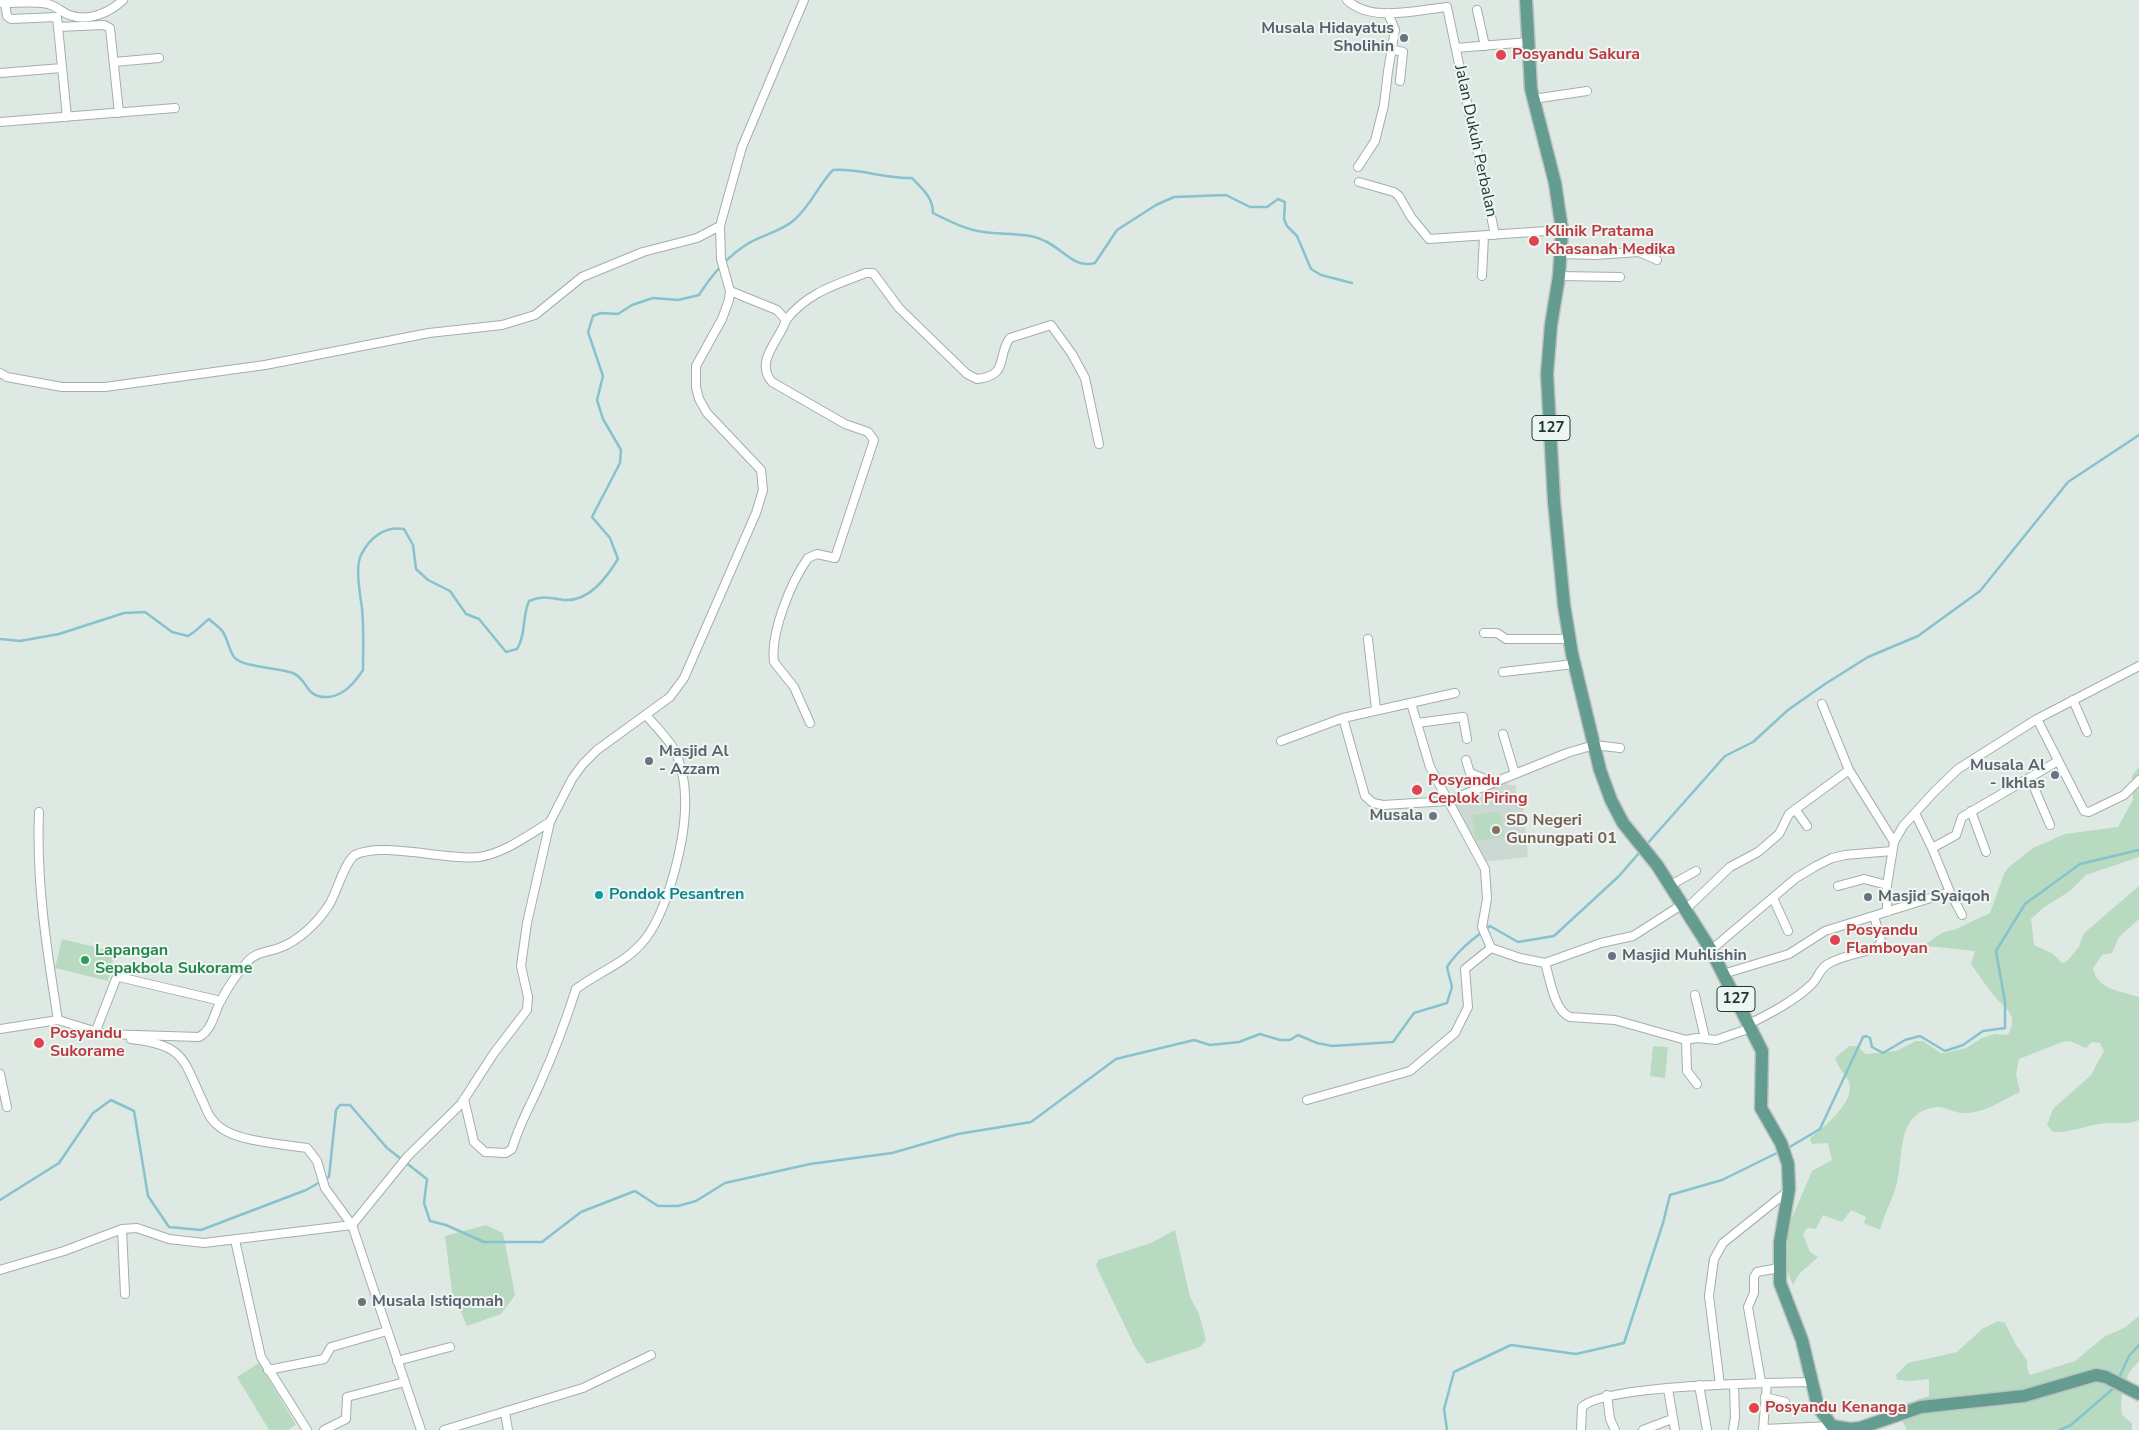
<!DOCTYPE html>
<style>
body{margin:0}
canvas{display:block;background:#dee9e4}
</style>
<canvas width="2139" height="1430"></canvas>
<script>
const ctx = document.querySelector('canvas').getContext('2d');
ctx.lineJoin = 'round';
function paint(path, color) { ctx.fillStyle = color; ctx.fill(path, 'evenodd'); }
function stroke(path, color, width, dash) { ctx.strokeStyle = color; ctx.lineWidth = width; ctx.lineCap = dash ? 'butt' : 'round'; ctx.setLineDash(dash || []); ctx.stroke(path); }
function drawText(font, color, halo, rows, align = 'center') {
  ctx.font = font + ' "Nunito Sans",sans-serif'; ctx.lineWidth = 4; ctx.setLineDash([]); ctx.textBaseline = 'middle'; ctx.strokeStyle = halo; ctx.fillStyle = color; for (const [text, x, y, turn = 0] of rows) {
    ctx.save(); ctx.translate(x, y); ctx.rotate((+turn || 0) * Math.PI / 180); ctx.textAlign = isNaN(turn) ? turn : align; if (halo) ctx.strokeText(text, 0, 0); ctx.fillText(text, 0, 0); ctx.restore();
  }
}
paint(new Path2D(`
 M 1507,772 L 1508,785 L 1516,785 L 1517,802 L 1523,802 L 1528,857 L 1482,862 L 1449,797 Z`), '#ccd9d3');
paint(new Path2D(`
 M 2139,767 L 2139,857 L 2086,875 L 2070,891 L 2043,908 L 2031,919 L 2034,945 L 2053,954 L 2062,963 L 2066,962 L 2079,947 L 2084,933 L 2139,886 L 2139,919 L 2119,937 L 2112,953 L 2102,955 L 2093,968 C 2097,990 2121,991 2139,997 L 2139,1120 C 2128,1125 2119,1123 2108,1123 C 2089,1124 2071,1133 2053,1132 L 2047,1125 L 2053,1109 L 2091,1075 L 2104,1051 L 2100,1043 L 2092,1042 L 2086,1048 L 2070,1041 L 2062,1042 L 2019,1059 L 2016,1075 L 2020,1092 C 2003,1100 1983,1114 1963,1113 C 1954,1113 1946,1107 1938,1107 C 1896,1110 1904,1155 1897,1183 C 1893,1199 1884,1214 1880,1230 L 1864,1223 L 1866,1217 L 1851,1210 L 1842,1222 L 1823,1215 L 1816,1229 L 1807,1228 L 1803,1234 L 1810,1252 L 1818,1257 L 1799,1274 L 1793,1285 L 1787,1271 L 1788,1232 L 1791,1220 L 1812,1171 L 1832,1160 L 1828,1143 L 1812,1144 L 1810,1138 C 1823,1128 1856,1102 1849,1082 C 1845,1073 1838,1068 1835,1058 L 1849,1046 L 1857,1046 L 1866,1054 L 1896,1051 L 1916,1041 L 1923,1041 L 1941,1053 L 1945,1053 L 1966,1048 L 1982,1038 L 1995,1034 L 2008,1035 C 2018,1016 2009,1012 1997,999 C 1988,989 1979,975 1971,964 L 1975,951 L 1927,946 L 1927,943 L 1942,933 L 1956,929 L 1990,913 L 2004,874 L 2009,867 L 2033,848 L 2065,834 L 2118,827 L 2133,800 L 2132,776 Z
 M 1500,811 L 1504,837 L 1476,841 L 1472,815 Z
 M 62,939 L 115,952 L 108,981 L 55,968 Z
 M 1653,1046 L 1668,1047 L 1665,1078 L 1650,1076 Z
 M 486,1225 L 503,1233 L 515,1295 L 501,1314 L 467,1326 L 452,1292 L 445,1236 Z
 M 1175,1230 L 1190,1297 L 1199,1314 L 1206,1340 L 1200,1347 L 1147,1364 L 1135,1347 L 1096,1266 L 1098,1260 L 1151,1243 Z
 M 2139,1316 L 2139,1362 C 2125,1371 2119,1399 2122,1415 L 2132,1423 L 2132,1430 L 1907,1430 L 1902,1420 L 1904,1404 L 1929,1396 L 1929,1379 L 1912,1381 L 1897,1380 L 1896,1375 L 1908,1363 L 1957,1352 L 1982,1329 L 1998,1321 L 2005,1323 L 2016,1345 L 2027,1360 L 2027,1368 L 2030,1375 L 2075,1361 L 2104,1337 L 2124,1328 Z
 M 259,1363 L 296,1425 L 288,1430 L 269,1430 L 237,1377 Z`), '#b7dac1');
stroke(new Path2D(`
 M 0,639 L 20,641 L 59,634 L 124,613 L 145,612 L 172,632 L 188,636 C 197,631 201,625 209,619 C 213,623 220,627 223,632 C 228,640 229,650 234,657 C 243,668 277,667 293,673 C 309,680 304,698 328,697 C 344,696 355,682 363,670 C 363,650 364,629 362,608 C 360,594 355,567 361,555 C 370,537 385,526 404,529 L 413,545 L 416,569 L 428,580 L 450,591 L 466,614 L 479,619 L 506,652 L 517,649 C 526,636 522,616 529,601 C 542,595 550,598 564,600 C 589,602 607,577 618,559 L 610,538 L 592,517 L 620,463 L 621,450 L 603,419 L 597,400 L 603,376 L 588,332 L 593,316 L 601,313 L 618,314 L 632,305 L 653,298 L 678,300 L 699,295 C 711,276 729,255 749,243 C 763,235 781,231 793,221 C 812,205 818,185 833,170 C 860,168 885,179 912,178 C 922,189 933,197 933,213 C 949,221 966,230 984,232 C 1003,235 1027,232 1045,241 C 1063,249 1074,269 1095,263 L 1117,230 L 1156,205 L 1174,197 L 1226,195 L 1250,207 L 1267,207 L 1278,199 L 1285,202 L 1284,219 L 1287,226 L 1297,236 L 1311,269 L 1321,275 L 1352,283
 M 1647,844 L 1725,756 L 1753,742 L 1788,710 L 1825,684 L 1868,657 L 1918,636 L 1980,591 L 2068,482 L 2139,435
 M 1788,1148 L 1820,1129 L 1863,1037 L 1866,1036 L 1870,1038 L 1872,1047 L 1883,1053 L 1905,1040 L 1920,1036 L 1945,1051 L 1963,1045 L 1983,1031 L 2005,1028 L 2005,1002 L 1996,951 L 2025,904 L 2080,864 L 2139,850
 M 0,1200 L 59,1163 L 93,1113 L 111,1100 L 134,1111 L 148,1196 L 169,1227 L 201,1230 L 306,1190 L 329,1177 L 336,1110 L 340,1105 L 350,1105 L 387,1148 L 427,1179 L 424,1203 L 430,1221 L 446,1225 L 484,1242 L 542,1242 L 581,1212 L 635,1191 L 658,1206 L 678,1206 L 696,1201 L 725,1183 L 810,1164 L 892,1153 L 958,1134 L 1031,1122 L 1116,1059 L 1194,1040 L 1210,1045 L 1239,1042 L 1260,1034 L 1280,1040 L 1290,1040 L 1298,1035 L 1317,1043 L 1332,1046 L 1393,1042 L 1414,1013 L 1447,1003 L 1452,987 L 1447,967 C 1458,950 1474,938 1490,926 L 1518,942 L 1554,936 L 1619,876 L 1640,852
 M 2118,1380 L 2129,1356 L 2139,1345
 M 1447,1430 L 1444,1409 L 1454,1372 L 1511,1345 L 1576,1354 L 1624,1343 L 1663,1223 L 1670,1195 L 1722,1180 L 1781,1151
 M 2060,1430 L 2071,1425 L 2115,1387`), '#87c2cd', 2.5);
const minor = new Path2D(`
 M 1347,0 C 1371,23 1416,10 1447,7
 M 2,3 C 17,3 33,1 48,4 C 56,6 62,12 69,15 C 88,22 109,13 123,0
 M 5,3 L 7,16 L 11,19 L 57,17 L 67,117
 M 1447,7 L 1495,235
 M 1477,10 L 1485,46
 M 58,27 L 104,25 L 110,28 L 119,113
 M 1456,48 L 1529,42
 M 1391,49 L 1403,52 L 1400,81
 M 114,62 L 159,58
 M 0,73 L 62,68
 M 1533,99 L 1587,91
 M 0,122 L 175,108
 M 1358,167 L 1375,141 L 1384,105 L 1388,71 L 1395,30 L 1388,13
 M 1359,182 L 1394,192 L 1399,196 L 1411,217 L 1429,239 L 1562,230
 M 1561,254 L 1595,255 L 1639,252 L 1657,260
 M 1482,276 L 1484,236
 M 1559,276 L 1620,277
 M 730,291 L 777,310 L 786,320 C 780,340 754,361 772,382 L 845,424 L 868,432 L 874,440 L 835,558 L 817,554 L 808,558 C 791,582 770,633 774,662 L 794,687 L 810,723
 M 786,320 C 807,293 835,285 866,273 L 873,273 L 899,308 L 967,374 L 977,379 C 1010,375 996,357 1010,338 L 1051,325 L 1072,354 L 1085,378 L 1099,444
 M 0,373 L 7,377 L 62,387 L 105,387 L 265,365 L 429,333 L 502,325 L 535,315 L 582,277 L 643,252 L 697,238 L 720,226
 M 1484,633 L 1497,633 L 1506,639 L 1569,639
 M 1368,639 L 1376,709
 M 1503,672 L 1574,664
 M 2073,700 L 2087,732
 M 1411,703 L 1430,767 L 1485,869 L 1487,899 L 1482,927 L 1491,948 L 1520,958 L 1545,963 L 1601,943 L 1633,936 L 1683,904
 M 1822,704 L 1849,770 L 1894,842
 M 1343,718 L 1365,796 L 1373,803 L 1383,805 L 1448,801 L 1567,753 L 1594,745 L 1620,748
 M 2037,719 L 2084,811 L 2089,812 L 2124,795 L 2139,780
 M 1417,723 L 1463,717 L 1467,739
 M 1503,734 L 1515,774
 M 1281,741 L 1343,718 L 1455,693
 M 1466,760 L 1470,773 L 1485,779 L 1488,785
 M 2030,778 L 2050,825
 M 1795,809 L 1807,826
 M 1971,811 L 1986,852
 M 39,812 C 36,883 47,951 58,1020
 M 1932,848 L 1956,835 L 1962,817 L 2058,761
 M 1669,886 L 1696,871
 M 1838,886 L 1864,879 L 1887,885
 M 1950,892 L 1962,915
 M 1773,898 L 1788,931
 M 1686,909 L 1730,867 L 1758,852 L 1779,834 L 1789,814 L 1849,770
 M 1887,912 L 1887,885 L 1894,842 L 1903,826 L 1935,791 L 1958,769 L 2037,719 L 2139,666
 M 1711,950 L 1796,878 L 1816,866 L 1832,858 L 1845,855 L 1892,851
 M 1545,963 C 1550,978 1554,1011 1570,1017 L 1615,1020 L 1686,1040 L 1697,1038 L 1716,1040 L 1751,1028
 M 1723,974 L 1789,954 L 1825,931 L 1950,892 L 1932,848 L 1915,813
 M 1695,995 L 1705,1038
 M 1749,1024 C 1771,1013 1794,1001 1811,985 C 1819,978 1818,970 1828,964 C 1844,954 1866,954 1882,944 L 1874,916
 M 0,1029 L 58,1020 L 104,1034 L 199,1037 C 212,1030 214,1014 220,1002 C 227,989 238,972 248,961 C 256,952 268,952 279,948 C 299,941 318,922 329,905 C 337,892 345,861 355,855 C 381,841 448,861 479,857 C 505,853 528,835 550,822
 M 95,1033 L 116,979 L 119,977 L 221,1001
 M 131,1039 C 186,1045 183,1060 204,1104 C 208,1114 212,1122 221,1128 C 240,1142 283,1144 307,1148 L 317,1161 L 325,1188 L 352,1225 L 421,1430
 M 1686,1040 L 1687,1071 L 1697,1084
 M 0,1074 L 7,1107
 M 464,1099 L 474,1142 L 485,1152 L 506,1153 L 512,1149 C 519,1124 532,1103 542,1079 C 555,1050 566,1020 576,989 C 597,973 623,964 641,944 C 668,915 687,835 685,796 C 685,783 681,767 677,755 C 671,741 656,727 646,715
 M 1307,1100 L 1410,1071 L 1455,1033 L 1468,1007 L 1465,969 L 1491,948
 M 352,1225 L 408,1156 L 461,1104 L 494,1053 L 527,1010 L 528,997 L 521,966 L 527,923 L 550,822 L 572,779 L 583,764 L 597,750 L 670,697 L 684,678 L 756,513 L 763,490 L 761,470 L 707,413 L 699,399 L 696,387 L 696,366 L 722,319 L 729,300 L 730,291 L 721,259 L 720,226 L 742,147 L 804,0
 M 122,1229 L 125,1294
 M 235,1240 L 261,1357 L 307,1430
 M 0,1270 L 64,1251 L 122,1229 L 137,1228 L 169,1239 L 204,1243 L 352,1225
 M 397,1361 L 450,1347
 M 268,1370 L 324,1359 L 331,1347 L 387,1331
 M 1761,1382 L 1748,1307 L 1754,1293 L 1754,1277 L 1757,1272 L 1779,1268
 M 1699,1385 L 1707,1430
 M 1720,1385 L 1709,1296 L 1714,1259 L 1723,1243 L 1788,1191
 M 1668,1389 L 1675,1430
 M 1607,1395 L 1610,1419 L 1615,1430
 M 1765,1397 L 1785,1402
 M 505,1413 L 508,1430
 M 1763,1429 L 1832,1426
 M 324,1430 L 346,1419 L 347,1397 L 405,1382
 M 444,1430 L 583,1388 L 651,1355
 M 1581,1430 L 1582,1407 C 1606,1384 1772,1383 1811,1382
 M 1643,1430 L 1672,1419
 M 1733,1430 L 1735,1417 L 1734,1385
 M 1763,1430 L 1767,1383`);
const primary = new Path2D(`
 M 1526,0 L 1531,89 L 1555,183 L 1562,230 L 1559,276 L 1551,325 L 1547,374 L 1554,501 L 1564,605 L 1572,654 L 1600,770 L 1611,800 L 1623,823 L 1657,865 L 1711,950 L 1762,1051 L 1761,1108 L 1781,1143 L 1788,1164 L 1789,1189 L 1780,1242 L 1780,1283 L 1802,1340 L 1818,1407 L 1832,1426 L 1850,1429 L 1860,1428 L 1921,1407 L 2024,1396 L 2096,1375 L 2106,1377 L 2139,1394`);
stroke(minor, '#a1b0ab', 10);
stroke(primary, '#bcc3c2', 15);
stroke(minor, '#fff', 8);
stroke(primary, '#649d8f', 12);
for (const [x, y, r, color] of [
 [1404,38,5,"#6b7280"],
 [1501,55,6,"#e0444e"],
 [1534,241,6,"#e0444e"],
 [649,761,5,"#6b7280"],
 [2055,775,5,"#6b7280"],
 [1417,790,6,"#e0444e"],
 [1433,816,5,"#6b7280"],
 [1496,830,5,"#8d6e63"],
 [599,895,5,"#0f9aa8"],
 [1868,897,5,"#6b7280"],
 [1835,940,6,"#e0444e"],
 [1612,956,5,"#6b7280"],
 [85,960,5,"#2e9e5b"],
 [39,1043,6,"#e0444e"],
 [362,1302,5,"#6b7280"],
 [1754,1408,6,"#e0444e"]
]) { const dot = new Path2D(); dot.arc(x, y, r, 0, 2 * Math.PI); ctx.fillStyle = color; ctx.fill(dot); stroke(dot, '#eef6f2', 2); }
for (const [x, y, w] of [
 [1551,428,38],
 [1736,999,38]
]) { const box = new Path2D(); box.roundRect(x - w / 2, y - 12.5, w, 25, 4); ctx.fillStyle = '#eef6f2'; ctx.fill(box); stroke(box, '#203832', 1); }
drawText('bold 15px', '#203832', null, [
 ["127",1551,428],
 ["127",1736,999]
]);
drawText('bold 16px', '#5b616d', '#eef6f2', [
 ["Musala Hidayatus",1394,29,"right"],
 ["Sholihin",1394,47,"right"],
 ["Masjid Al",659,752],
 ["- Azzam",659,770],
 ["Musala Al",2045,766,"right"],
 ["- Ikhlas",2045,784,"right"],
 ["Musala",1423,816,"right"],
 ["Masjid Syaiqoh",1878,897],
 ["Masjid Muhlishin",1622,956],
 ["Musala Istiqomah",372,1302]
], 'left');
drawText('bold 16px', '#be3a42', '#eef6f2', [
 ["Posyandu Sakura",1512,55],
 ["Klinik Pratama",1545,232],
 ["Khasanah Medika",1545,250],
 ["Posyandu",1428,781],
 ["Ceplok Piring",1428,799],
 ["Posyandu",1846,931],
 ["Flamboyan",1846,949],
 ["Posyandu",50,1034],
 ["Sukorame",50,1052],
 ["Posyandu Kenanga",1765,1408]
], 'left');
drawText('16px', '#203832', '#eef6f2', [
 ["Jalan Dukuh Perbalan",1475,141,78]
]);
drawText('bold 16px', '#785e54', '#eef6f2', [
 ["SD Negeri",1506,821],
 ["Gunungpati 01",1506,839]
], 'left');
drawText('bold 16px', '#0d838f', '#eef6f2', [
 ["Pondok Pesantren",609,895]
], 'left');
drawText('bold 16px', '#27864d', '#eef6f2', [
 ["Lapangan",95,951],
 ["Sepakbola Sukorame",95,969]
], 'left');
</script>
